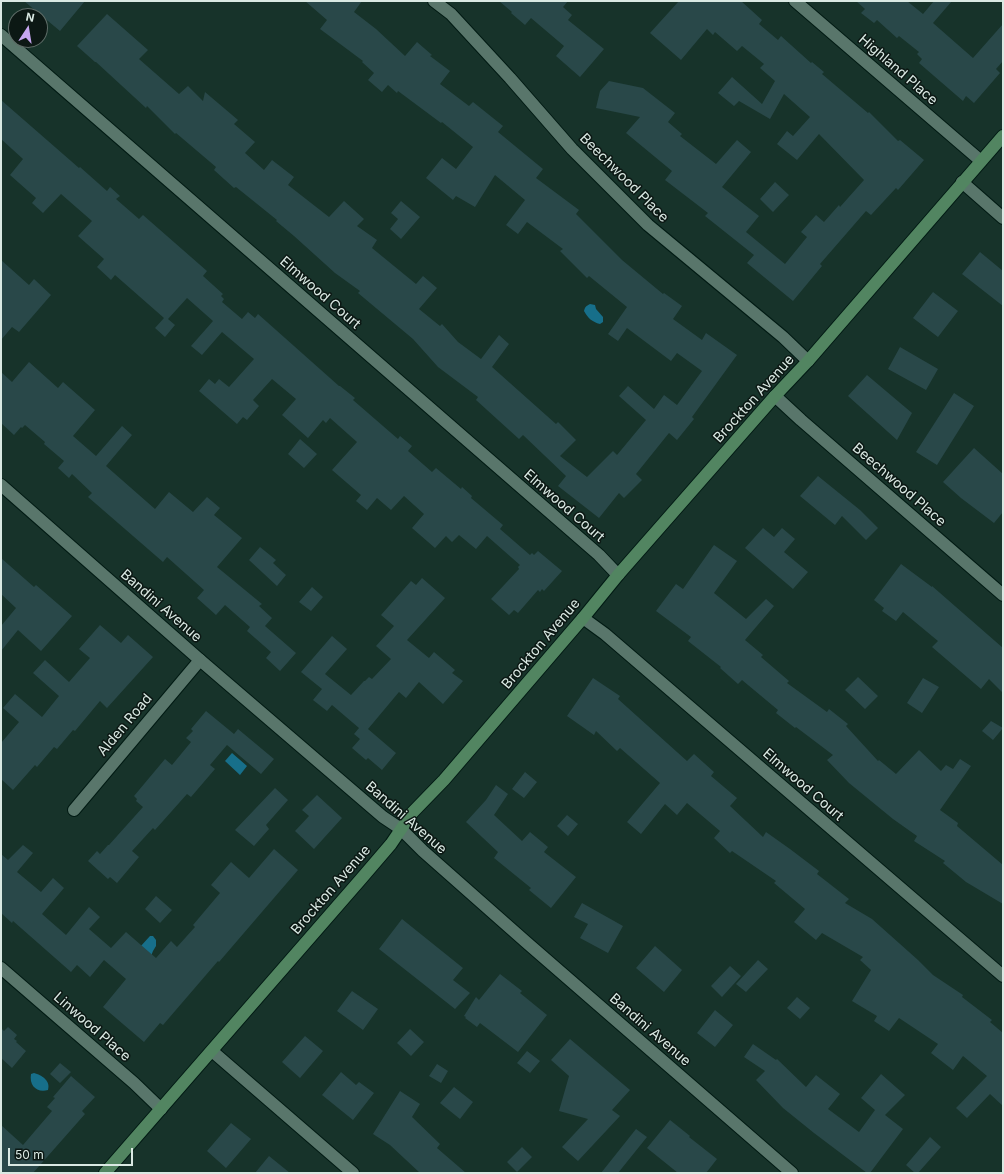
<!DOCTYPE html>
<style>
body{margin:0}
#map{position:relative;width:1004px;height:1174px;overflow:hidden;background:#17332a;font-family:Inter,sans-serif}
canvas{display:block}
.frame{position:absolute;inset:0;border:2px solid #dae9e3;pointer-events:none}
.north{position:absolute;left:8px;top:8px;width:40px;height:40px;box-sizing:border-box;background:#0c1814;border:1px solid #5e6c67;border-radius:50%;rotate:12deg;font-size:11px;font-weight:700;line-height:16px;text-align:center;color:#dae9e3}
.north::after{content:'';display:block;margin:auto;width:14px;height:18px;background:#c6a6f0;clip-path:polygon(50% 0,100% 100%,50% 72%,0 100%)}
.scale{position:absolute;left:8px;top:1148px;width:125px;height:18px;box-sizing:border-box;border:2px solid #dae9e3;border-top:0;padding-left:5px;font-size:12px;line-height:14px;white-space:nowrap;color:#dae9e3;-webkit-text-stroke:3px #0c1814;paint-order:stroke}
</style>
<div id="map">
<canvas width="1004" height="1174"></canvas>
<div class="frame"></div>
<div class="north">N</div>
<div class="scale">50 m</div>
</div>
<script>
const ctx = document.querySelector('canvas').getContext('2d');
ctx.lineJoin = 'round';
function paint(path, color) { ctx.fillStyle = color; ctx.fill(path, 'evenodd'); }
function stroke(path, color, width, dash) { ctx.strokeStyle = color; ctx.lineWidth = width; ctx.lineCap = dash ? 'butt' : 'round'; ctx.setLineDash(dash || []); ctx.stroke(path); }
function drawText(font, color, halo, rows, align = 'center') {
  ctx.font = font + ' Inter,sans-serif'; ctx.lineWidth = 3; ctx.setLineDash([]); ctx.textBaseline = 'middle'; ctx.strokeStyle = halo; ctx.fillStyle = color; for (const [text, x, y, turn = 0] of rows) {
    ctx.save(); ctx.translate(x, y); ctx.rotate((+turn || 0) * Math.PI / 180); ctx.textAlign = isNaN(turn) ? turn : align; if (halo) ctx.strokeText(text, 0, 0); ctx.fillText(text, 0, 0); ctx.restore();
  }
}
paint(new Path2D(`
 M 590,304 L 595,305 L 596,309 L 603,317 L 603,322 L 600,324 C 592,322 588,318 584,311 C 585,307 586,306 590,304 Z
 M 232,753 L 247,766 L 240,775 L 225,761 Z
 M 150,936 L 153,936 L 156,940 L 156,946 L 153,951 L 151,956 L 140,947 Z
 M 34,1073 C 42,1075 51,1081 48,1090 C 37,1093 29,1086 31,1074 Z`), '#176f8a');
paint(new Path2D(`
 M 24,1 L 85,1 L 60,31 Z
 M 305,1 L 362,1 L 354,12 L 376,29 L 405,56 L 417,42 L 432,55 L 430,56 L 450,71 L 440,84 L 469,106 L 473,102 L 503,126 L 498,132 L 543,169 L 536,178 L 579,210 L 576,214 L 622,260 L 663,294 L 664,293 L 682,306 L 673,319 L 702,340 L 706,333 L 737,355 L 692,417 L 694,419 L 677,440 L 669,433 L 636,474 L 642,480 L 624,498 L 619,493 L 599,518 L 558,486 L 566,476 L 523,435 L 519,439 L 476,400 L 478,397 L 438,367 L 413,339 L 358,293 L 360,291 L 335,273 L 294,236 L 276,221 L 277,220 L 236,187 L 234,188 L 214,170 L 216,167 L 176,133 L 175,134 L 147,106 L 146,108 L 96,62 L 95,62 L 77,46 L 107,14 L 148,50 L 139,59 L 179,94 L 188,86 L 203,101 L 205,92 L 238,120 L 234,124 L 255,142 L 245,153 L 264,170 L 272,160 L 294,177 L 288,185 L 329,217 L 344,201 L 364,219 L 357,226 L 377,240 L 372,248 L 416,284 L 423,276 L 437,288 L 419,309 L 440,326 L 442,324 L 458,342 L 481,359 L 499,335 L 509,344 L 492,367 L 556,424 L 558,422 L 576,440 L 560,456 L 587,477 L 613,451 L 617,455 L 646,420 L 619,396 L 628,386 L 654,409 L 664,395 L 677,405 L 702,371 L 677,353 L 671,361 L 627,328 L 618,341 L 608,334 L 627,307 L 589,276 L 587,278 L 560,251 L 563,249 L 527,222 L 518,234 L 506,225 L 525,200 L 495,175 L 475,207 L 456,196 L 453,200 L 426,178 L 442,158 L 456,169 L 473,147 L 442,122 L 441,123 L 398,91 L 397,93 L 388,85 L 382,92 L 368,80 L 374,73 L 362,62 L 363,61 L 320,29 L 327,20 Z
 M 499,1 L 568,1 L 563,7 L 572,15 L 568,20 L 604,49 L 580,77 L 556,56 L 564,46 L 531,18 L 525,25 L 511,13 L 512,12 Z
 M 679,1 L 741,1 L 762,20 L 759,24 L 778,40 L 781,36 L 811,63 L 812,62 L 824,72 L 822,74 L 868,113 L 869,112 L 898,141 L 900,140 L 924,160 L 898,190 L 896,188 L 871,215 L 866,211 L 820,264 L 822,266 L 793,301 L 747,263 L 754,255 L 705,216 L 708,213 L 665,180 L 672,171 L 626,133 L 640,117 L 596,108 L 600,91 L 609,81 L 643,88 L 675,113 L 668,122 L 682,134 L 680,136 L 716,164 L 737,140 L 751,152 L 722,187 L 759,216 L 746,232 L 785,264 L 807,237 L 801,232 L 816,215 L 824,222 L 839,205 L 840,207 L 864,180 L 819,134 L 797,160 L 777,144 L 787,131 L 793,136 L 810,117 L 784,94 L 770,119 L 739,101 L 734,106 L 718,93 L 732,77 L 762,104 L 775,81 L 760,68 L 764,64 L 742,46 L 737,51 L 715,32 L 713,35 L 707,29 L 681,60 L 650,33 Z
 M 856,1 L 907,1 L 923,14 L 934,1 L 952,1 L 933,23 L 973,58 L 1003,24 L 1003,61 L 996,69 L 1000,73 L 974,103 L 966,96 L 963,101 L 919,63 L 922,59 L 917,54 L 919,52 L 899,36 L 897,38 L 877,20 L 874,23 L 861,13 L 865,9 Z
 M 1,100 L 71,161 L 79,168 L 80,167 L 107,191 L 110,187 L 120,196 L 116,199 L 139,219 L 143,215 L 207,271 L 203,276 L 223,294 L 221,296 L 224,299 L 222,302 L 242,319 L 248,312 L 255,318 L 258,314 L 339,386 L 340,386 L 355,398 L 353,400 L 398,439 L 400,436 L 412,446 L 408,451 L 432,472 L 436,468 L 461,489 L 462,487 L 472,496 L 471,498 L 503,525 L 500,529 L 530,555 L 532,553 L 534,555 L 538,551 L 562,571 L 544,591 L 542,589 L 540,592 L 538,590 L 518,613 L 514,610 L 509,615 L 491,599 L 519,569 L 518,567 L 520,565 L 487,536 L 476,549 L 459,535 L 452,542 L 446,536 L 435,548 L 412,528 L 424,514 L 404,496 L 391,510 L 377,498 L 367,510 L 356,501 L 361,495 L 332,470 L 357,442 L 330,418 L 326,423 L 323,420 L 308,438 L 282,415 L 296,399 L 272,379 L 253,400 L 259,406 L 247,420 L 243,417 L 237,424 L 199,391 L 209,379 L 215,384 L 219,379 L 229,387 L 254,359 L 222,332 L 202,355 L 191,346 L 213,321 L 187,298 L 168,319 L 175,325 L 165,337 L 155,328 L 164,318 L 115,275 L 111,280 L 97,267 L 104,259 L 78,236 L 92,221 L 61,194 L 43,213 L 32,203 L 36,198 L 10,175 L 23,159 L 1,139 Z
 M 775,182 L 789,195 L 773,212 L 760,199 Z
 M 401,201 L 420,217 L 401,239 L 390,229 L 398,219 L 391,213 Z
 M 980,252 L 1003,271 L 1003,306 L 962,274 Z
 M 1,260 L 29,285 L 34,279 L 51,295 L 19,332 L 12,327 L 1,340 Z
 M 933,292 L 958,311 L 938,337 L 913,318 Z
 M 900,347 L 938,369 L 926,390 L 888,369 Z
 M 29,362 L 58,388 L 63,382 L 95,410 L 73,436 L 96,456 L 122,426 L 132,435 L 106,466 L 155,509 L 169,492 L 193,512 L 207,497 L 220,508 L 214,515 L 242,538 L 217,567 L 262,604 L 259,606 L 272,618 L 265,626 L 296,653 L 280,671 L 266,658 L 271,652 L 247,631 L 250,627 L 225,605 L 216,615 L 197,598 L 204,590 L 167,557 L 163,562 L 88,497 L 92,493 L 72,474 L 69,478 L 58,468 L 64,461 L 44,444 L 45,442 L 25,425 L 22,428 L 21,427 L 14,435 L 1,423 L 1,372 L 12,382 Z
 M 867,375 L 912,413 L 897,440 L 848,396 Z
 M 954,393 L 974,406 L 937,465 L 916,452 Z
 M 300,439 L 317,454 L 304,468 L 288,454 Z
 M 974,448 L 1003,474 L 1003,512 L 994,523 L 961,498 L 943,482 Z
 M 818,476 L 860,510 L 878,528 L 866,540 L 842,516 L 835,525 L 800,496 Z
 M 763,528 L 774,537 L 782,528 L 795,539 L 784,552 L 808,572 L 793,589 L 745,548 Z
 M 714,545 L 737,561 L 714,593 L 746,619 L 766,599 L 774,606 L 745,640 L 763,655 L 761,657 L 789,681 L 787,683 L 827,712 L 829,709 L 848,724 L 846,726 L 878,761 L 879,760 L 896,774 L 919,750 L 941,771 L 946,765 L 953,769 L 960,759 L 971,766 L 940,810 L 958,823 L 957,826 L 1003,865 L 1003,904 L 966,882 L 943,863 L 945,861 L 914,841 L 917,836 L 893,819 L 849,783 L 827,760 L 833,755 L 796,727 L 795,728 L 776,713 L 778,710 L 742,680 L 738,684 L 720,668 L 721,667 L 688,641 L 691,637 L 656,611 L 676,584 L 683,589 Z
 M 260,547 L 276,560 L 273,563 L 286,575 L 277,586 L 249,560 Z
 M 1,558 L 34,587 L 36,585 L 72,616 L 41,651 L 18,630 L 1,651 L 1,626 L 16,608 L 1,594 Z
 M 901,564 L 932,587 L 932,586 L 1003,648 L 1003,693 L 989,679 L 981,689 L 932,647 L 938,641 L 903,612 L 896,621 L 882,611 L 884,608 L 874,600 Z
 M 422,578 L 445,598 L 407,640 L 429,658 L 434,652 L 455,670 L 452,673 L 463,681 L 443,704 L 419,682 L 406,698 L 399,692 L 368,729 L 396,753 L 382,770 L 368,758 L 366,760 L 352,748 L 360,739 L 354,734 L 359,728 L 332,705 L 327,711 L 313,700 L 322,689 L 301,672 L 332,636 L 347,649 L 325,674 L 351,695 L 364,681 L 365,681 L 369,677 L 372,679 L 391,659 L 376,646 L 394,626 L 381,615 L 411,581 L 416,585 Z
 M 312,587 L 323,597 L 311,611 L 299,602 Z
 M 100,625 L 121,643 L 128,635 L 153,657 L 107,708 L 100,701 L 75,731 L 73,730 L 57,749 L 54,747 L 37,767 L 35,765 L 13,790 L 1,779 L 1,743 L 19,722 L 3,708 L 15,694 L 42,717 L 59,696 L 33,673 L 45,660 L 69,682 L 90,658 L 79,649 Z
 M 858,677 L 878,696 L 865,709 L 845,690 Z
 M 593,678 L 620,696 L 618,699 L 687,761 L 694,754 L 714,772 L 711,776 L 737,798 L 730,806 L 763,837 L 766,832 L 790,849 L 819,871 L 817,874 L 849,899 L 845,903 L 872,919 L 918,960 L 933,975 L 963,995 L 962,997 L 992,1020 L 990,1022 L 1003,1033 L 1003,1106 L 990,1094 L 967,1118 L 956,1108 L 987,1076 L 963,1056 L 953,1070 L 931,1053 L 938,1044 L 899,1018 L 889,1031 L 874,1021 L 877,1016 L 852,1001 L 871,970 L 860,960 L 863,957 L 822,933 L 816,940 L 794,922 L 805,909 L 774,883 L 776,881 L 732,851 L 730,853 L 714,838 L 720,831 L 687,803 L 677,815 L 665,804 L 641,834 L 627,822 L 660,783 L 620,748 L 617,751 L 596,731 L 594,735 L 567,716 Z
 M 923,678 L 939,687 L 922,713 L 907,703 Z
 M 206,711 L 234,734 L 238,729 L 274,759 L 261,774 L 227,745 L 210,765 L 215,769 L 191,797 L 187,794 L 155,830 L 153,828 L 132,851 L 139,857 L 117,883 L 110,877 L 108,879 L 88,861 L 97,851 L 100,854 L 108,845 L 109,845 L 143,807 L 136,801 L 137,799 L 134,796 L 165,759 L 172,765 L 191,742 L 186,738 L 193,731 L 191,729 Z
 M 991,721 L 1003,728 L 993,740 L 982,731 Z
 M 525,772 L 537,782 L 524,798 L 512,789 Z
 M 496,785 L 508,794 L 494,815 L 522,841 L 530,832 L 548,847 L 544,852 L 576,877 L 551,908 L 529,890 L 531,888 L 494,858 L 498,852 L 466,822 L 486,800 Z
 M 275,788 L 288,800 L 266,825 L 269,829 L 254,846 L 235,830 Z
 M 317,795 L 342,818 L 314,849 L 295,831 L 309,816 L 302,810 Z
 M 567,815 L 578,824 L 568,836 L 557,826 Z
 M 23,845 L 33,853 L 17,872 L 41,892 L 53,878 L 64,888 L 42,914 L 66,935 L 89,907 L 100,917 L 89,929 L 111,948 L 126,932 L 156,958 L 171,941 L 177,947 L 195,927 L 193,925 L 220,893 L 211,885 L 231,862 L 249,878 L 274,849 L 298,870 L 219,962 L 218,961 L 163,1025 L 160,1023 L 144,1042 L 103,1007 L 126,979 L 104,960 L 90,977 L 77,965 L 71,972 L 13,921 L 12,923 L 1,913 L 1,854 L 8,860 Z
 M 156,896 L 172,910 L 160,923 L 145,909 Z
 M 582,903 L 623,926 L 608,953 L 580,938 L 588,924 L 574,917 Z
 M 402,919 L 463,968 L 453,980 L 470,993 L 455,1009 L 379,949 Z
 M 655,946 L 682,970 L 664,992 L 636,968 Z
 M 758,960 L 768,969 L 746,992 L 736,984 Z
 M 730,966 L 741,976 L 722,997 L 711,986 Z
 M 500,974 L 522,991 L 520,993 L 547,1015 L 518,1052 L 480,1023 L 477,1027 L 465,1018 L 466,1017 L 464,1016 L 476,997 L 479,1000 Z
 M 352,991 L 378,1009 L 363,1030 L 337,1011 Z
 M 797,997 L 810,1008 L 800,1019 L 787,1008 Z
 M 715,1010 L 733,1025 L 715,1047 L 697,1033 Z
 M 8,1027 L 17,1035 L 14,1039 L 17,1041 L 16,1042 L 26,1051 L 12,1068 L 1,1058 L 1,1028 L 4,1031 Z
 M 410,1029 L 424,1042 L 411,1056 L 397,1043 Z
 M 305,1036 L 323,1051 L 300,1078 L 282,1062 Z
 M 570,1039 L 630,1090 L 612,1110 L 620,1116 L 578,1161 L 562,1147 L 588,1119 L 559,1111 L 569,1076 L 551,1060 Z
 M 753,1044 L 776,1060 L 777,1059 L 806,1087 L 816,1075 L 840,1094 L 828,1109 L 859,1132 L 875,1110 L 861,1098 L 881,1074 L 905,1095 L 885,1115 L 903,1129 L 870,1173 L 867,1173 L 814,1133 L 783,1108 L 756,1080 L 765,1071 L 744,1057 Z
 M 527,1051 L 540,1061 L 530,1073 L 517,1063 Z
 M 60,1063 L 71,1072 L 60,1083 L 50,1074 Z
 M 437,1064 L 448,1071 L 441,1083 L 429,1076 Z
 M 341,1072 L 356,1085 L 359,1082 L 374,1093 L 353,1120 L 322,1095 Z
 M 71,1076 L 95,1097 L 82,1111 L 85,1114 L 33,1173 L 1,1173 L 1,1125 L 23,1145 L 52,1111 L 47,1107 L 55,1098 L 53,1097 Z
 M 454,1087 L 473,1102 L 460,1119 L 440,1103 Z
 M 400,1091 L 420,1104 L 412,1117 L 440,1144 L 437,1148 L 466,1173 L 420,1173 L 390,1145 L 373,1134 Z
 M 670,1120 L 690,1136 L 689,1137 L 717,1159 L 706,1173 L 678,1173 L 647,1148 Z
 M 231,1123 L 251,1139 L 226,1168 L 207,1151 Z
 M 636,1129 L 647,1137 L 618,1173 L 601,1173 Z
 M 930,1137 L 941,1147 L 918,1173 L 915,1173 L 906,1165 Z
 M 522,1147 L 532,1157 L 517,1172 L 507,1162 Z
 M 269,1156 L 290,1173 L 255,1173 Z`), '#294849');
const minor = new Path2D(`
 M 434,1 L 451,14 L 510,78 L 572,149 L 648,225 L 783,337 L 808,361
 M 795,1 L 981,161
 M 1,35 L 599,555 L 618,575
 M 962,182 L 1003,218
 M 775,396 L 801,420 L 1003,595
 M 583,618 L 605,634 L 1003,976
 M 74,810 L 200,660
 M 1,968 L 134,1083 L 161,1109
 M 212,1051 L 353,1173`);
const tertiary = new Path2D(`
 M 1,485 L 200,660 L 383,817 L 401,829 L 423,851 L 526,942 L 792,1173`);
const secondary = new Path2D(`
 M 105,1173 L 361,879 L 391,844 L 412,813 L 444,780 L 583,618 L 618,575 L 775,396 L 808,361 L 1003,136`);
stroke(minor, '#001a13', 14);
stroke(tertiary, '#001a13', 14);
stroke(secondary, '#001a13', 14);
stroke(minor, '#59766b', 12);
stroke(tertiary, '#59766b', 12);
stroke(secondary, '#528561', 12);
drawText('14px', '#dae9e3', '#0c1814', [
 ["Highland Place",898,70,41],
 ["Beechwood Place",624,178,45],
 ["Elmwood Court",320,293,41],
 ["Brockton Avenue",754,399,-48],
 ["Beechwood Place",899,485,41],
 ["Elmwood Court",564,506,41],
 ["Bandini Avenue",161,606,41],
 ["Brockton Avenue",541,644,-50],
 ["Alden Road",125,725,-50],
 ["Elmwood Court",803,785,41],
 ["Bandini Avenue",406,818,41],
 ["Brockton Avenue",331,890,-49],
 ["Linwood Place",92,1027,41],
 ["Bandini Avenue",650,1030,41]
]);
</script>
